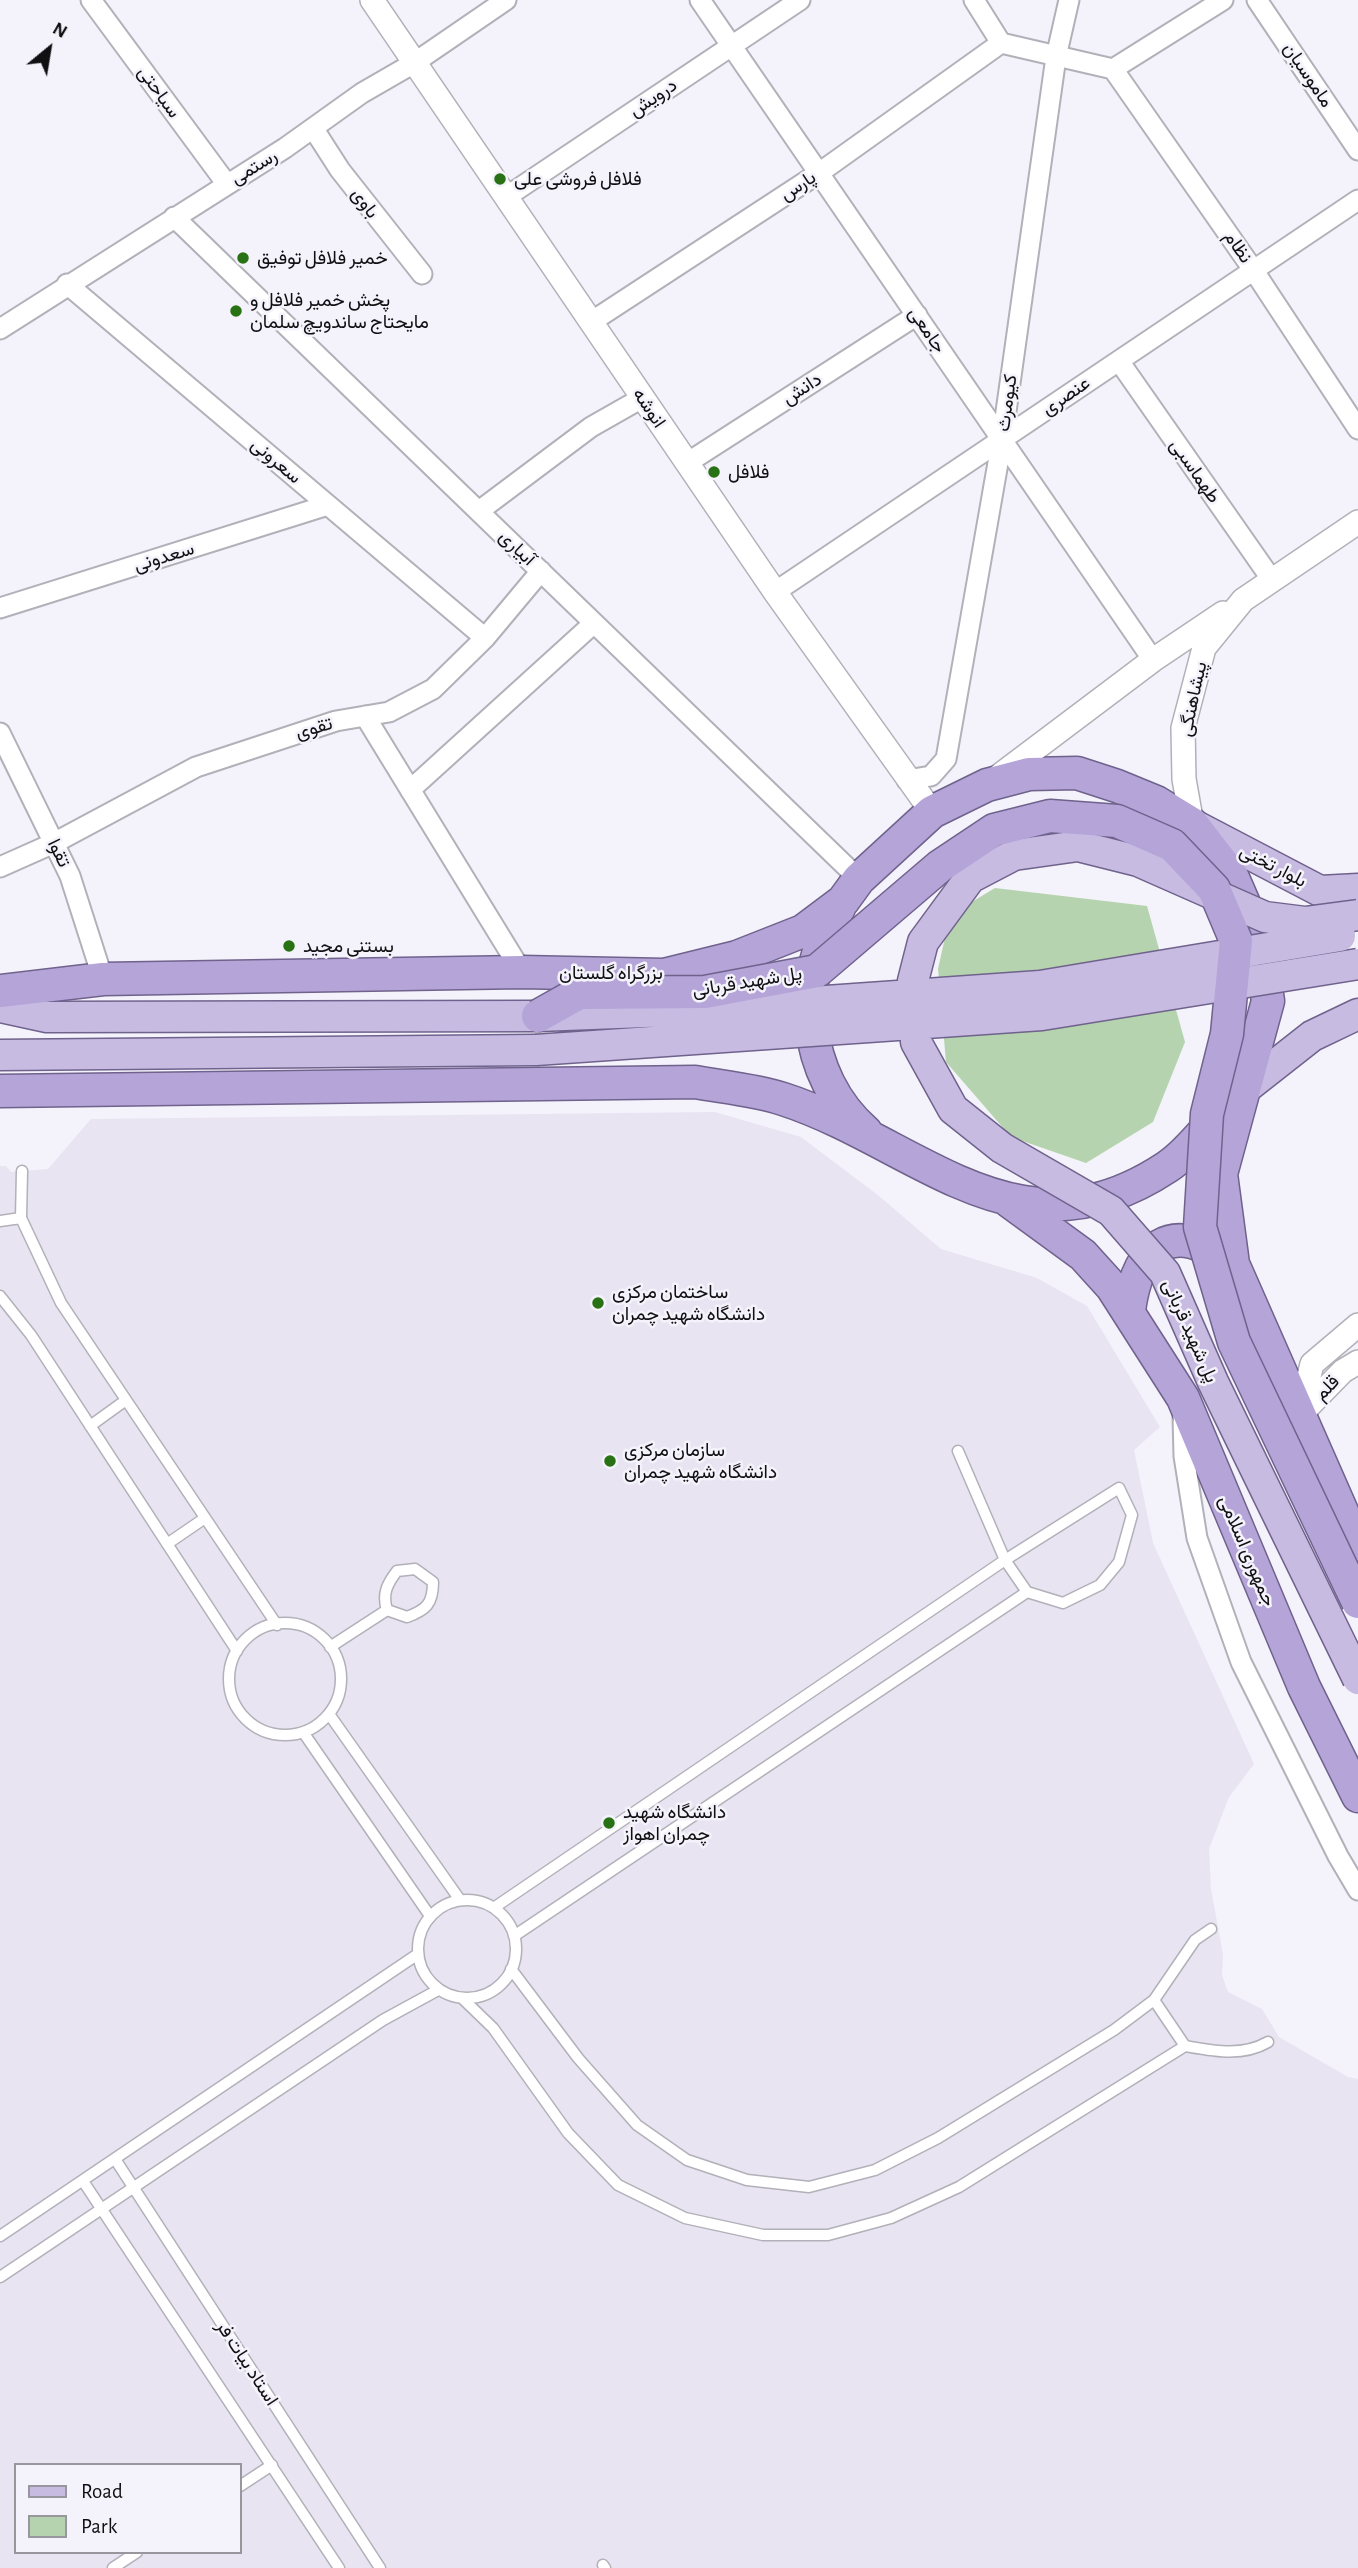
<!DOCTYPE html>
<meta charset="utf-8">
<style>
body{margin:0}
#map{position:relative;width:1358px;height:2568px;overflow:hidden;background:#f4f2fa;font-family:"Alegreya Sans",sans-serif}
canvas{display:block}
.legend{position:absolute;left:14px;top:2463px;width:228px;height:91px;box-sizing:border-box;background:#f4f2fa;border:2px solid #99979d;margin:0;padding:9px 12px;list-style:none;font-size:21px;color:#100f12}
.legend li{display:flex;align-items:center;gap:14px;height:35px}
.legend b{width:35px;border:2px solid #99979d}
.north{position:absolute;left:14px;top:14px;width:70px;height:70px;-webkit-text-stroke:5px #f4f2fa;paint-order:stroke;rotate:30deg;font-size:19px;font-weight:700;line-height:28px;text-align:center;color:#100f12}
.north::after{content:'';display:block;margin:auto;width:24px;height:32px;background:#100f12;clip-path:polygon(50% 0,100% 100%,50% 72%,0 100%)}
</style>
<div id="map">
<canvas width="1358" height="2568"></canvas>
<ul class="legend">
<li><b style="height:9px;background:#c7bbe2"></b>Road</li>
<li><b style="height:19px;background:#b5d3ae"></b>Park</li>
</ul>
<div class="north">N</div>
</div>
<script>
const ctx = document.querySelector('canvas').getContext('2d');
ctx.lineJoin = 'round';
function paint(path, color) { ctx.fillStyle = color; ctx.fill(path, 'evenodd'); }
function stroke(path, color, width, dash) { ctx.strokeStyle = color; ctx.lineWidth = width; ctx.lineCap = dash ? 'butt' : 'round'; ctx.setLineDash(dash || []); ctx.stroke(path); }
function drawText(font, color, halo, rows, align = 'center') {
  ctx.font = font + ' "Alegreya Sans",Vazirmatn,sans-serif'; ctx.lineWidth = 5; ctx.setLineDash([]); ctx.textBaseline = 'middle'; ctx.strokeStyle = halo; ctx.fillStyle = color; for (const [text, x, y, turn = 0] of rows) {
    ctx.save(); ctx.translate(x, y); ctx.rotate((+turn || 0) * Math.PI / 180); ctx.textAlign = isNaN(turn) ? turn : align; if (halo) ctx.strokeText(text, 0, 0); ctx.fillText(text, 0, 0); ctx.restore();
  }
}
paint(new Path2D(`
 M 715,1112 L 801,1137 L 879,1196 L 941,1249 L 1037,1278 L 1087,1306 L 1160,1427 L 1134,1450 L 1153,1543 L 1254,1764 L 1229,1797 L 1209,1849 L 1211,1889 L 1223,1955 L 1222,1975 L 1228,1992 L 1262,2009 L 1279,2037 L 1348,2077 L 1358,2079 L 1358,2568 L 0,2568 L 0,1166 L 6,1166 L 11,1172 L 48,1169 L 91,1119 ZM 16,2465 L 240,2465 L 240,2552 L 16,2552 Z`), '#e8e4f2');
paint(new Path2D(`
 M 995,888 L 1147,906 L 1185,1042 L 1153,1122 L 1086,1163 L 1011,1137 L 946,1062 L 938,969 L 950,915 Z`), '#b5d3ae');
const service = new Path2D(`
 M 22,1171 L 21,1218 L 61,1303 L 277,1625
 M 0,1221 L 21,1218
 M 0,1296 L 31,1335 L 237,1651
 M 90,1426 L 126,1400
 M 1119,1488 L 1132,1515 L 1119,1562 L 1100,1585 L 1063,1603 L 1027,1592 L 1005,1560 Z
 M 167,1544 L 205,1518
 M 415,1569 L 433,1582 C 433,1604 426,1610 407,1617 L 387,1610 C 382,1594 387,1584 397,1571 Z
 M229 1679a56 56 0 1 1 112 0a56 56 0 1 1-112 0Z
 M 330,1647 L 387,1610
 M 329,1714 L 460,1900
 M 303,1732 L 430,1916
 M418 1949a49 49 0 1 1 98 0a49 49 0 1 1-98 0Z
 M 495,1907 L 1005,1560 L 958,1451
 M 514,1936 L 1027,1592
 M 511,1969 L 578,2058 L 637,2125 L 687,2160 L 747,2180 L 809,2187 L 875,2170 L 938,2138 L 1114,2030 L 1154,2000 L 1195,1940 L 1211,1929
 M 463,1999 L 493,2028 L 568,2133 L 618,2185 L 685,2218 L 763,2235 L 828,2235 L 891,2218 L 959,2187 L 1185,2046 C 1214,2051 1242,2057 1268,2042
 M 1154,2000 L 1185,2046
 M 115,2159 L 380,2568
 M 83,2181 L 339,2568
 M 0,2236 L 418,1954
 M 0,2277 L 383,2020 L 438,1990
 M 240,2486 L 272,2465
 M 603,2565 L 605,2568
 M 113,2568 L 137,2552`);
const minor = new Path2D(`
 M 91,0 L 226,183
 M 700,0 L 1153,660
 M 974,0 L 1001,43 L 1113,69 L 1223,0
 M 1257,0 L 1358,150
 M 1113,69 L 1254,271 L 1358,429
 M 313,128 L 340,170 L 422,274
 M 506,197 L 800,0
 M 174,217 L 859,879
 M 67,284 L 485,638
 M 591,322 L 819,173 L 1001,43
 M 0,329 L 285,148 L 362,93 L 414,63 L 506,0
 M 1119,361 L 1272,580
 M 687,463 L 917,315
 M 479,511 L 591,427 L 642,398
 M 775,592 L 1358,200
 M 0,608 L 328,505
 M 365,716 L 522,972
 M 0,733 L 70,876 L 103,979
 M 907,780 L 931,776 L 946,759 L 1002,440 L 1056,57 L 1069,0
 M 410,790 L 594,623
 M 0,867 L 54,843 L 196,767 L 336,721 L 389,712 L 433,689 L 485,638 L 541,571
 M 1183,1416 L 1184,1456 L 1197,1538 L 1241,1662 L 1338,1856 L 1358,1890`);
const tertiary = new Path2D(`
 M 372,0 L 775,592 L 932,812
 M 999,776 L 1153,660 L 1223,613
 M 1192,824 L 1184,779 L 1183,728 L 1204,648 L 1243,600 L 1358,522
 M 1301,1414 L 1343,1371 L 1358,1362
 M 1299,1417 L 1312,1364 L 1358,1325`);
const primary = new Path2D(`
 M 1192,824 L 1320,891 L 1358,889
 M 0,1007 L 47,1017 L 538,1016
 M 0,1055 L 536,1050
 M 1242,1091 L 1312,1036 L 1358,1014`);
const trunk = new Path2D(`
 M 839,908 C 794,978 802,1076 866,1132
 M 0,991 L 103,979 L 522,972 L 664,975 L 737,957 L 803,931 L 843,901 L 859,879 L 932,812 L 987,785 L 1029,774 L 1077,773 L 1117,786 L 1156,802 L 1192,824 L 1232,876 L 1258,936 L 1268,1001 L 1221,1174 L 1233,1264 L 1358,1548
 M 0,1091 L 695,1082 C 723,1087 756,1090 783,1099 C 919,1143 1018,1266 1167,1167 C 1186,1155 1203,1132 1219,1115
 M 1009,1201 L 1083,1255 L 1112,1287 L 1183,1398 L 1304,1687 L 1358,1796
 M 1129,1310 C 1138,1247 1170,1218 1228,1261`);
stroke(service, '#b2b0b8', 13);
stroke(minor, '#b2b0b8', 23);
stroke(tertiary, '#b2b0b8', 26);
stroke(primary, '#6f628c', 33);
stroke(trunk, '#6f628c', 35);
stroke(service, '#fff', 10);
stroke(minor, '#fff', 19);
stroke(tertiary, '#fff', 23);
stroke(primary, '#c7bbe2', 30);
stroke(trunk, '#b4a4d8', 32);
const primaryBridge = new Path2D(`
 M 1358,915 L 1305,922 L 1265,917 L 1138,861 L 1078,846 L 1014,855 L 970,878 L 923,942 L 913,981 L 916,1042 L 953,1109 L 1002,1148 L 1111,1211 L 1165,1273 L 1213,1382 L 1358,1679
 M 538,1016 L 698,1010 L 1040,986 L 1340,936
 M 536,1050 L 1042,1015 L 1358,964`);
const trunkBridge = new Path2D(`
 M 538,1016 L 579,993 L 705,992 L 817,971 L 940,866 L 994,830 L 1050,816 L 1117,821 L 1172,845 L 1214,889 L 1236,941 L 1227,1034 L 1207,1114 L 1200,1227 L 1234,1342 L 1358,1602`);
stroke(primaryBridge, '#6f628c', 33, []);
stroke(trunkBridge, '#6f628c', 35, []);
stroke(primaryBridge, '#c7bbe2', 30);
stroke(trunkBridge, '#b4a4d8', 32);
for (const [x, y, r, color] of [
 [500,179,7,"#287215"],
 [243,258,7,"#287215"],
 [236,311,7,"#287215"],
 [714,472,7,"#287215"],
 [289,946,7,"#287215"],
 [598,1303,7,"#287215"],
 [610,1461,7,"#287215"],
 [609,1823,7,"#287215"]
]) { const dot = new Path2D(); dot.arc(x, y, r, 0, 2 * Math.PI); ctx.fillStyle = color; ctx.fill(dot); stroke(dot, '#f4f2fa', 2.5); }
drawText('19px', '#100f12', '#f4f2fa', [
 ["ماموسیان",1308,75,56],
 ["سیاحتی",159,92,54],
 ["درویش",653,98,-34],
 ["رستمی",254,167,-31],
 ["پارس",798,186,-33],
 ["باوی",365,203,53],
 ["نظام",1238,247,55],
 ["جامعی",927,330,56],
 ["دانش",802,389,-33],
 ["عنصری",1066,396,-34],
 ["کیومرث",1007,403,-82],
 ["انوشه",649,408,56],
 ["سعرونی",276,461,40],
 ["طهماسبی",1195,471,55],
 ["آبیاری",517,548,44],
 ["سعدونی",164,557,-17],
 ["پیشاهنگی",1193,699,-78],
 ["تقوی",314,728,-16],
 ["تقوا",59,853,64],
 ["بلوار تختی",1273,866,27],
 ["بزرگراه گلستان",611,973],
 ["پل شهید قربانی",747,982,-9],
 ["پل شهید قربانی",1190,1331,66],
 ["قلم",1327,1388,-46],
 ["جمهوری اسلامی",1247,1551,67],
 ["استاد بیات فر",247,2363,57]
]);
drawText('19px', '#100f12', '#f4f2fa', [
 ["فلافل فروشی علی",514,179],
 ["خمیر فلافل توفیق",257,258],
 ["پخش خمیر فلافل و",250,300],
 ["مایحتاج ساندویچ سلمان",250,322],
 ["فلافل",728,472],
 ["بستنی مجید",303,946],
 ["ساختمان مرکزی",612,1292],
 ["دانشگاه شهید چمران",612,1314],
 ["سازمان مرکزی",624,1450],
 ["دانشگاه شهید چمران",624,1472],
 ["دانشگاه شهید",623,1812],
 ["چمران اهواز",623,1834]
], 'left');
</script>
